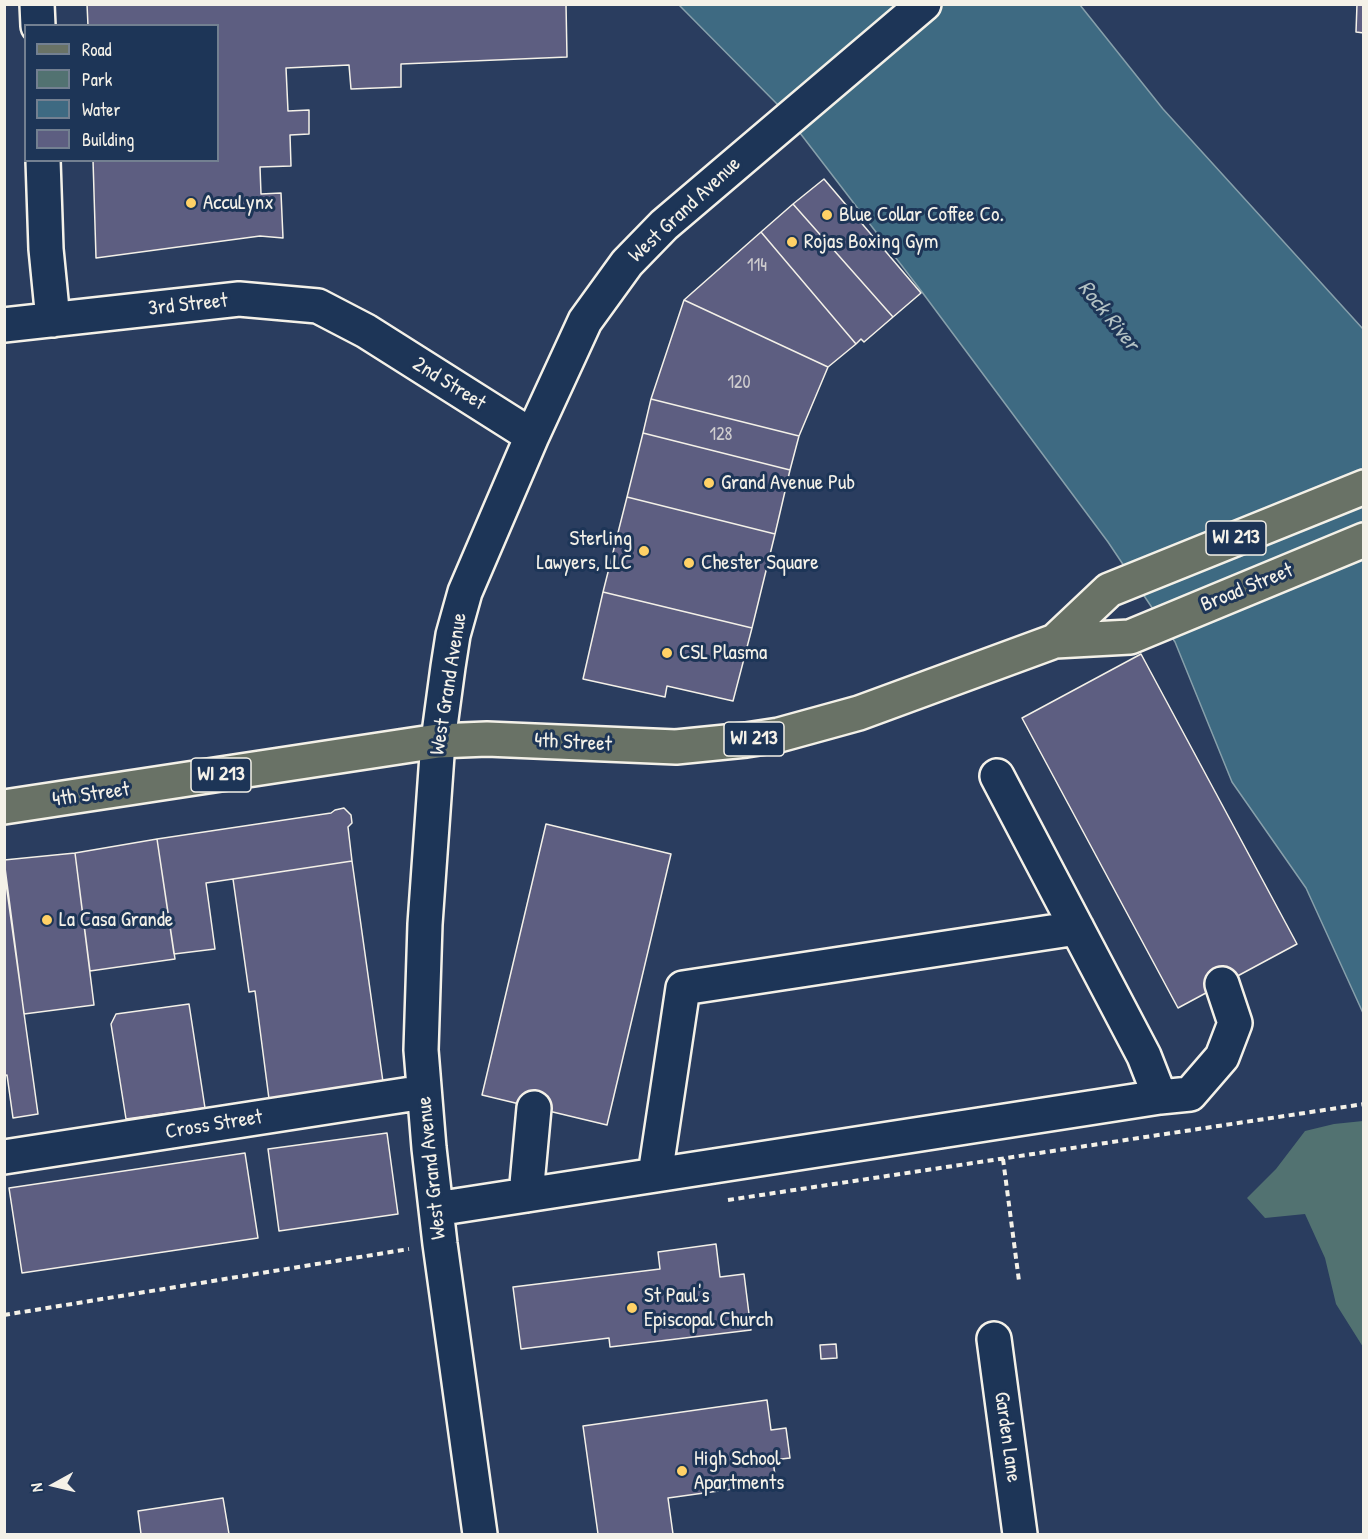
<!DOCTYPE html>
<style>
body{margin:0}
#map{position:relative;width:1368px;height:1539px;overflow:hidden;background:#2a3d5f;font-family:"Patrick Hand",sans-serif}
canvas{display:block}
.frame{position:absolute;inset:0;border:6px solid #f4f1e8;pointer-events:none}
.legend{position:absolute;left:24px;top:24px;width:195px;height:138px;box-sizing:border-box;background:#1d3557;border:2px solid #738091;margin:0;padding:8px 10px;list-style:none;font-size:18px;color:#f4f1e8}
.legend li{display:flex;align-items:center;gap:12px;height:30px}
.legend b{width:30px;border:2px solid #738091}
.north{position:absolute;left:24px;top:1455px;width:60px;height:60px;-webkit-text-stroke:4px #1d3557;paint-order:stroke;rotate:262deg;font-size:16px;font-weight:700;line-height:24px;text-align:center;color:#f4f1e8}
.north::after{content:'';display:block;margin:auto;width:21px;height:27px;background:#f4f1e8;clip-path:polygon(50% 0,100% 100%,50% 72%,0 100%)}
</style>
<div id="map">
<canvas width="1368" height="1539"></canvas>
<div class="frame"></div>
<ul class="legend">
<li><b style="height:8px;background:#697266"></b>Road</li>
<li><b style="height:16px;background:#527271"></b>Park</li>
<li><b style="height:16px;background:#3e6a82"></b>Water</li>
<li><b style="height:16px;background:#5d5e81"></b>Building</li>
</ul>
<div class="north">N</div>
</div>
<script>
const ctx = document.querySelector('canvas').getContext('2d');
ctx.lineJoin = 'round';
function paint(path, color) { ctx.fillStyle = color; ctx.fill(path, 'evenodd'); }
function stroke(path, color, width, dash) { ctx.strokeStyle = color; ctx.lineWidth = width; ctx.lineCap = dash ? 'butt' : 'round'; ctx.setLineDash(dash || []); ctx.stroke(path); }
function drawText(font, color, halo, rows, align = 'center') {
  ctx.font = font + ' "Patrick Hand",sans-serif'; ctx.lineWidth = 6; ctx.setLineDash([]); ctx.textBaseline = 'middle'; ctx.strokeStyle = halo; ctx.fillStyle = color; for (const [text, x, y, turn = 0] of rows) {
    ctx.save(); ctx.translate(x, y); ctx.rotate((+turn || 0) * Math.PI / 180); ctx.textAlign = isNaN(turn) ? turn : align; if (halo) ctx.strokeText(text, 0, 0); ctx.fillText(text, 0, 0); ctx.restore();
  }
}
paint(new Path2D(`
 M 1363,1121 L 1364,1121 L 1363,1347 L 1336,1304 L 1325,1258 L 1305,1214 L 1265,1218 L 1247,1198 L 1276,1169 L 1305,1131 L 1334,1124 Z`), '#527271');
const water = new Path2D(`
 M 679,5 L 1080,5 L 1163,109 L 1363,329 L 1363,1013 L 1306,888 L 1232,782 L 1175,642 L 1108,542 L 922,292 L 780,107 Z`);
paint(water, '#3e6a82');
stroke(water, '#87a0ab', 1.5);
const building = new Path2D(`
 M 87,4 L 566,4 L 567,57 L 401,64 L 401,87 L 351,89 L 349,65 L 286,68 L 288,111 L 309,110 L 309,134 L 290,135 L 291,166 L 260,167 L 261,194 L 281,193 L 283,238 L 260,236 L 96,258 L 93,160 L 218,160 L 218,26 L 88,26 Z
 M 1357,4 L 1364,4 L 1364,33 L 1356,32 Z
 M 824,179 L 921,293 L 893,317 L 793,204 Z
 M 793,204 L 893,317 L 864,342 L 861,339 L 856,344 L 761,232 Z
 M 761,232 L 856,344 L 828,367 L 684,300 Z
 M 684,300 L 828,367 L 799,436 L 651,399 Z
 M 651,399 L 799,436 L 790,470 L 643,433 Z
 M 643,433 L 790,470 L 775,534 L 627,497 Z
 M 627,497 L 775,534 L 752,628 L 603,592 Z
 M 603,592 L 752,628 L 733,701 L 667,686 L 665,697 L 583,679 Z
 M 1141,654 L 1297,944 L 1178,1008 L 1022,718 Z
 M 344,808 L 351,815 L 352,823 L 348,827 L 352,861 L 206,883 L 215,949 L 174,954 L 157,839 L 331,813 L 335,810 Z
 M 546,824 L 671,854 L 607,1125 L 482,1095 Z
 M 157,839 L 175,959 L 90,971 L 75,853 Z
 M 75,853 L 94,1005 L 24,1014 L 4,860 Z
 M 352,861 L 383,1082 L 269,1099 L 255,991 L 249,992 L 233,879 Z
 M 4,869 L 38,1114 L 13,1118 L 7,1075 L 4,1076 Z
 M 189,1004 L 205,1108 L 126,1119 L 111,1024 L 116,1014 Z
 M 387,1133 L 398,1214 L 279,1231 L 268,1149 Z
 M 245,1153 L 258,1238 L 22,1273 L 9,1188 Z
 M 716,1244 L 720,1277 L 744,1274 L 751,1330 L 610,1347 L 609,1338 L 521,1349 L 513,1287 L 660,1269 L 658,1252 Z
 M 836,1344 L 837,1358 L 821,1359 L 820,1345 Z
 M 767,1400 L 771,1430 L 786,1428 L 790,1458 L 773,1460 L 776,1483 L 668,1498 L 673,1534 L 598,1534 L 583,1426 Z
 M 223,1498 L 229,1534 L 141,1534 L 138,1511 Z`);
paint(building, '#5d5e81');
stroke(building, '#f4f1e8', 1.5);
const minor = new Path2D(`
 M 37,4 L 38,26
 M 43,160 L 46,249 L 53,320
 M 4,325 L 239,299 L 318,306 L 366,331 L 532,436
 M 1160,1097 L 1190,1094 L 1222,1057 L 1235,1023 L 1222,984
 M 4,1157 L 424,1092
 M 655,1175 L 683,988 L 1077,928
 M 526,1195 L 534,1108
 M 436,1209 L 1160,1097 L 1144,1056 L 997,776
 M 994,1339 L 1020,1534
 M 480,1534 L 440,1244 L 429,1148 L 421,1050 L 425,924 L 438,741 L 448,667 L 453,635 L 465,592 L 532,436 L 585,321 L 627,263 L 664,225 L 924,4`);
const major = new Path2D(`
 M 1055,641 L 1109,590 L 1364,487
 M 4,807 L 438,741 L 487,739 L 676,747 L 746,740 L 779,735 L 859,713 L 1055,641 L 1130,637 L 1364,540`);
stroke(minor, '#f4f1e8', 38);
stroke(major, '#f4f1e8', 38);
stroke(new Path2D(`
 M 1003,1159 L 1019,1281
 M 728,1200 L 1364,1104
 M 4,1315 L 409,1249`), '#f4f1e8', 4, [6, 4.5]);
stroke(minor, '#1d3557', 33);
stroke(major, '#697266', 33);
for (const [x, y, r, color] of [
 [191,203,6,"#ffd166"],
 [827,215,6,"#ffd166"],
 [792,242,6,"#ffd166"],
 [709,483,6,"#ffd166"],
 [644,551,6,"#ffd166"],
 [689,563,6,"#ffd166"],
 [667,653,6,"#ffd166"],
 [47,920,6,"#ffd166"],
 [632,1308,6,"#ffd166"],
 [682,1471,6,"#ffd166"]
]) { const dot = new Path2D(); dot.arc(x, y, r, 0, 2 * Math.PI); ctx.fillStyle = color; ctx.fill(dot); stroke(dot, '#1d3557', 2); }
drawText('18px', '#ceccce', null, [
 ["114",757,266],
 ["120",739,383],
 ["128",721,435]
]);
for (const [x, y, w] of [
 [1236,538,60],
 [754,739,60],
 [221,775,60]
]) { const box = new Path2D(); box.roundRect(x - w / 2, y - 17, w, 34, 4.5); ctx.fillStyle = '#1d3557'; ctx.fill(box); stroke(box, '#f4f1e8', 1.5); }
drawText('bold 20px', '#f4f1e8', null, [
 ["WI 213",1236,538],
 ["WI 213",754,739],
 ["WI 213",221,775]
]);
drawText('21px', '#f4f1e8', '#1d3557', [
 ["AccuLynx",203,203],
 ["Blue Collar Coffee Co.",839,215],
 ["Rojas Boxing Gym",804,242],
 ["Grand Avenue Pub",721,483],
 ["Sterling",632,539,"right"],
 ["Lawyers, LLC",632,563,"right"],
 ["Chester Square",701,563],
 ["CSL Plasma",679,653],
 ["La Casa Grande",59,920],
 ["St Paul's",644,1296],
 ["Episcopal Church",644,1320],
 ["High School",694,1459],
 ["Apartments",694,1483]
], 'left');
drawText('21px', '#f4f1e8', '#1d3557', [
 ["West Grand Avenue",685,210,-43],
 ["3rd Street",188,305,-6],
 ["2nd Street",449,384,32],
 ["Broad Street",1247,588,-22],
 ["West Grand Avenue",449,684,-81],
 ["4th Street",573,743,3],
 ["4th Street",91,795,-8],
 ["Cross Street",214,1125,-9],
 ["West Grand Avenue",432,1168,-96],
 ["Garden Lane",1007,1437,82]
]);
drawText('italic 22px', '#b4c2c4', '#1d3557', [
 ["Rock River",1108,316,51]
]);
</script>
